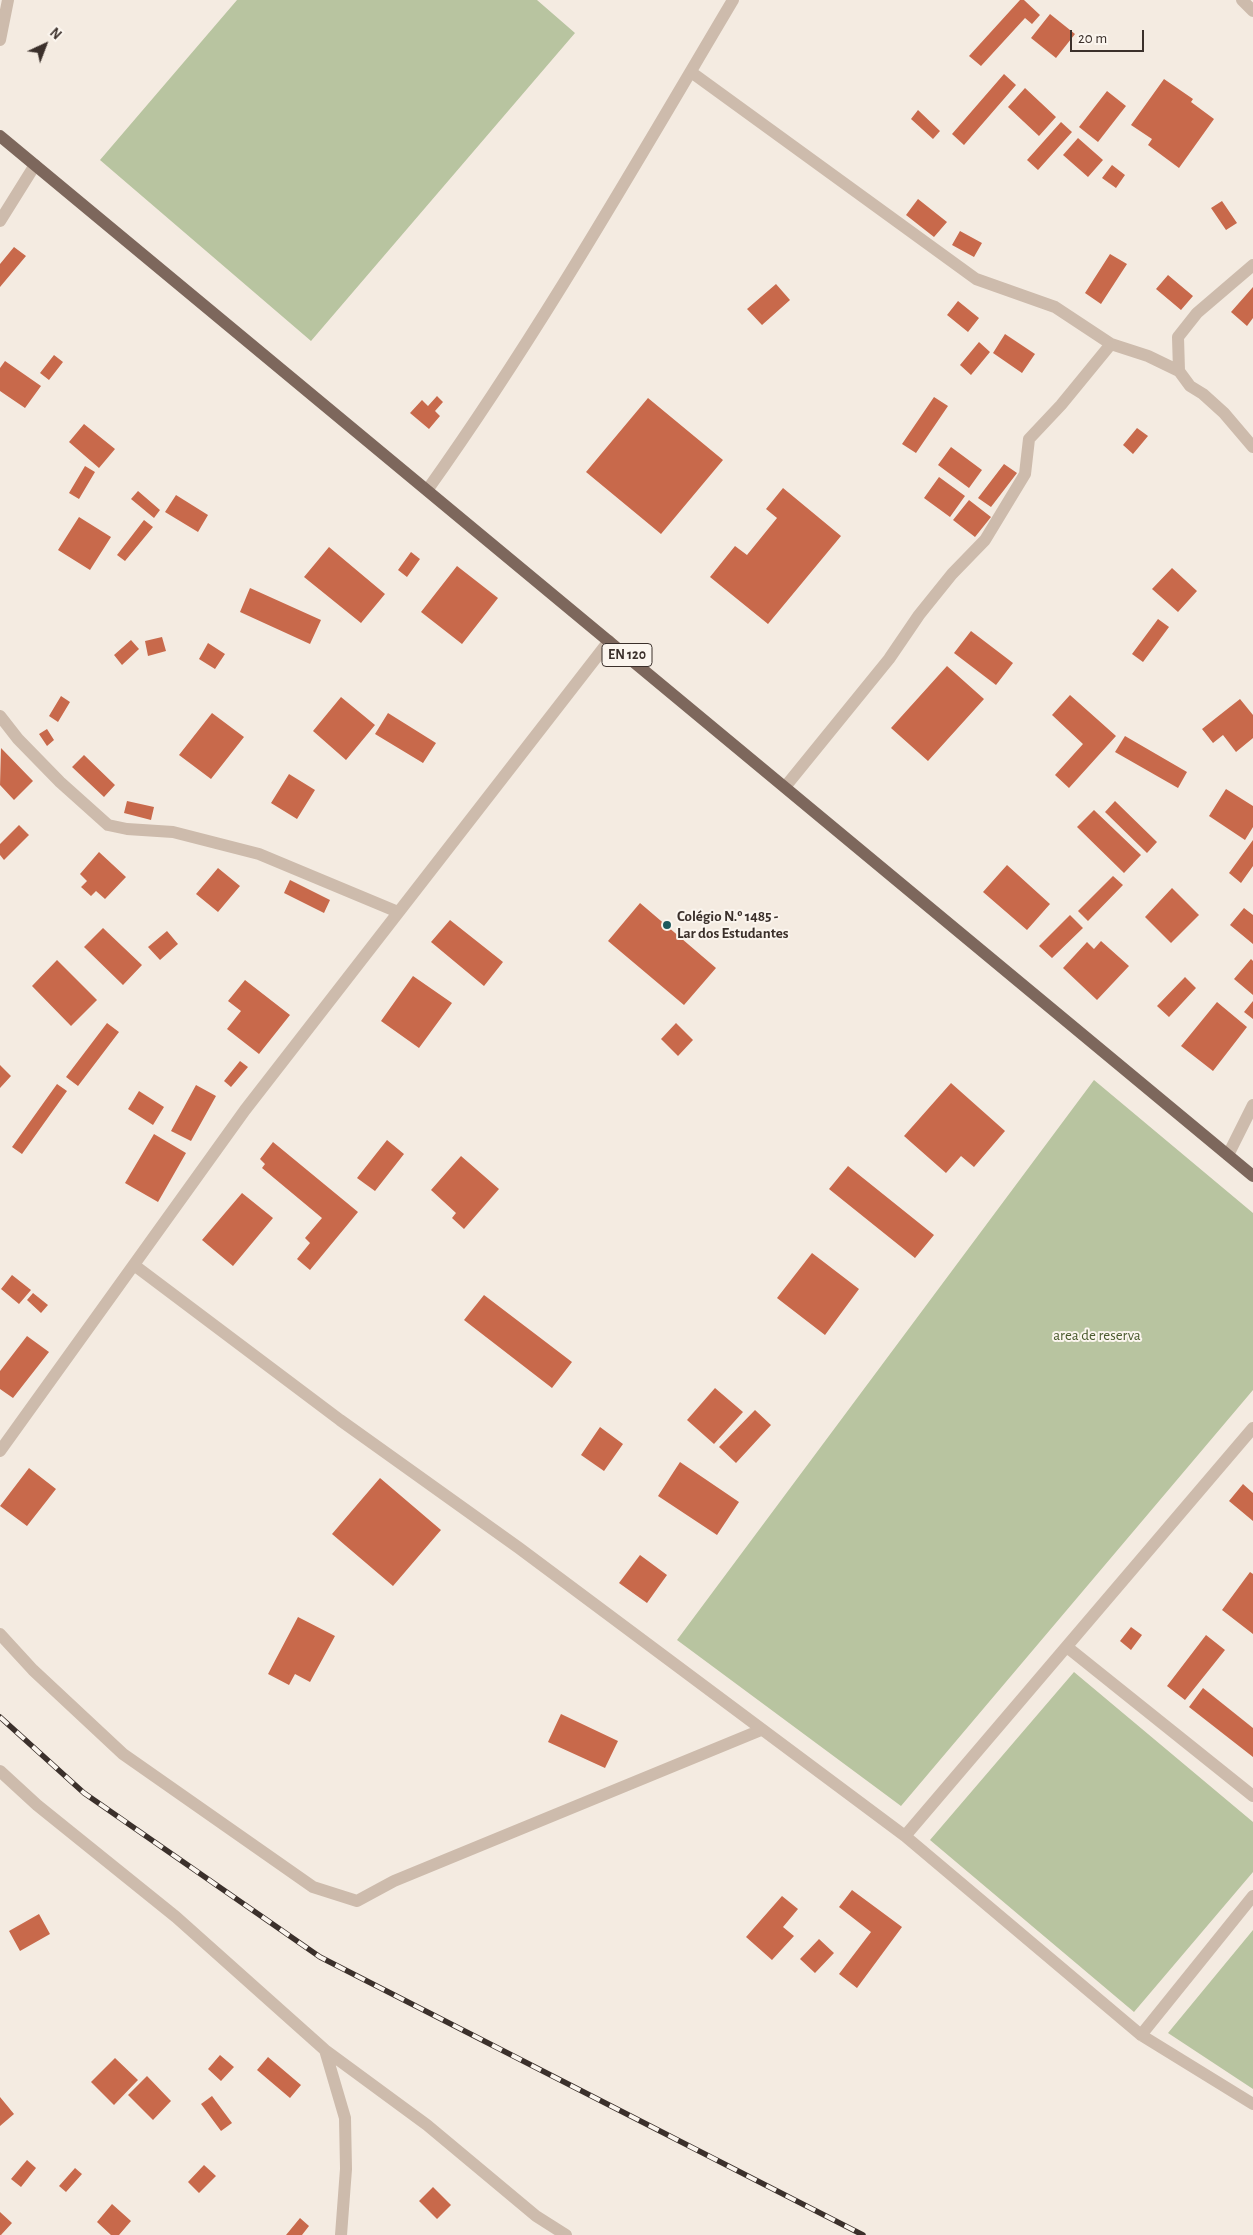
<!DOCTYPE html>
<meta charset="utf-8">
<style>
body{margin:0}
#map{position:relative;width:1253px;height:2235px;overflow:hidden;background:#f4ebe1;font-family:"Alegreya Sans",sans-serif}
canvas{display:block}
.north{position:absolute;left:20px;top:20px;width:50px;height:50px;-webkit-text-stroke:4px #fbf5ee;paint-order:stroke;rotate:43deg;font-size:14px;font-weight:700;line-height:20px;text-align:center;color:#3b302b}
.north::after{content:'';display:block;margin:auto;width:18px;height:22px;background:#3b302b;clip-path:polygon(50% 0,100% 100%,50% 72%,0 100%)}
.scale{position:absolute;left:1070px;top:30px;width:74px;height:22px;box-sizing:border-box;border:2px solid #3b302b;border-top:0;padding-left:6px;font-size:15px;line-height:18px;white-space:nowrap;color:#3b302b;-webkit-text-stroke:4px #fbf5ee;paint-order:stroke}
</style>
<div id="map">
<canvas width="1253" height="2235"></canvas>
<div class="north">N</div>
<div class="scale">20 m</div>
</div>
<script>
const ctx = document.querySelector('canvas').getContext('2d');
ctx.lineJoin = 'round';
function paint(path, color) { ctx.fillStyle = color; ctx.fill(path, 'evenodd'); }
function stroke(path, color, width, dash) { ctx.strokeStyle = color; ctx.lineWidth = width; ctx.lineCap = dash ? 'butt' : 'round'; ctx.setLineDash(dash || []); ctx.stroke(path); }
function drawText(font, color, halo, rows, align = 'center') {
  ctx.font = font + ' "Alegreya Sans",sans-serif'; ctx.lineWidth = 4; ctx.setLineDash([]); ctx.textBaseline = 'middle'; ctx.strokeStyle = halo; ctx.fillStyle = color; for (const [text, x, y, turn = 0] of rows) {
    ctx.save(); ctx.translate(x, y); ctx.rotate((+turn || 0) * Math.PI / 180); ctx.textAlign = isNaN(turn) ? turn : align; if (halo) ctx.strokeText(text, 0, 0); ctx.fillText(text, 0, 0); ctx.restore();
  }
}
paint(new Path2D(`
 M 237,0 L 537,0 L 575,33 L 311,341 L 100,160 Z
 M 1094,1080 L 1253,1213 L 1253,1390 L 901,1806 L 677,1640 Z
 M 1074,1672 L 1253,1822 L 1253,1872 L 1134,2012 L 930,1840 Z
 M 1253,1930 L 1253,2089 L 1168,2033 Z`), '#b8c4a0');
paint(new Path2D(`
 M 1020,0 L 1024,0 L 1040,15 L 1032,24 L 1025,18 L 981,66 L 969,56 Z
 M 1050,14 L 1075,34 L 1056,58 L 1031,38 Z
 M 1004,74 L 1016,85 L 964,145 L 952,134 Z
 M 1164,79 L 1193,99 L 1191,102 L 1214,119 L 1179,168 L 1148,145 L 1152,139 L 1131,125 Z
 M 1025,88 L 1056,117 L 1039,136 L 1008,107 Z
 M 1107,91 L 1126,106 L 1098,142 L 1079,127 Z
 M 918,110 L 940,131 L 933,139 L 911,119 Z
 M 1061,122 L 1072,132 L 1038,170 L 1027,160 Z
 M 1078,138 L 1103,160 L 1088,177 L 1063,155 Z
 M 1112,165 L 1125,175 L 1116,188 L 1102,178 Z
 M 918,199 L 947,222 L 934,237 L 906,215 Z
 M 1222,201 L 1237,223 L 1226,230 L 1211,208 Z
 M 960,231 L 982,243 L 974,257 L 952,245 Z
 M 14,247 L 26,256 L 0,287 L 0,264 Z
 M 1110,254 L 1127,264 L 1101,304 L 1085,293 Z
 M 1168,275 L 1193,296 L 1181,310 L 1156,289 Z
 M 776,284 L 790,300 L 762,325 L 747,309 Z
 M 1253,287 L 1253,318 L 1247,326 L 1231,312 Z
 M 958,301 L 979,318 L 968,332 L 947,315 Z
 M 1005,334 L 1035,354 L 1022,373 L 993,353 Z
 M 979,342 L 990,352 L 971,375 L 960,365 Z
 M 54,355 L 63,362 L 49,380 L 40,373 Z
 M 5,361 L 41,386 L 25,408 L 0,391 L 0,368 Z
 M 437,396 L 443,402 L 435,411 L 440,416 L 429,429 L 410,413 L 422,400 L 428,406 Z
 M 934,397 L 948,406 L 916,453 L 902,444 Z
 M 648,398 L 723,460 L 661,534 L 586,472 Z
 M 84,424 L 115,449 L 99,468 L 69,442 Z
 M 1137,428 L 1148,436 L 1133,454 L 1123,445 Z
 M 951,447 L 982,470 L 969,488 L 938,465 Z
 M 1004,464 L 1017,473 L 991,507 L 978,498 Z
 M 85,466 L 95,472 L 79,499 L 69,493 Z
 M 939,477 L 965,496 L 950,517 L 924,498 Z
 M 783,488 L 841,536 L 768,624 L 710,577 L 735,546 L 747,555 L 777,518 L 766,509 Z
 M 138,491 L 160,510 L 154,518 L 131,499 Z
 M 176,495 L 208,515 L 198,532 L 165,512 Z
 M 969,500 L 991,517 L 975,537 L 953,520 Z
 M 79,517 L 111,537 L 90,570 L 58,550 Z
 M 144,520 L 153,527 L 125,561 L 117,555 Z
 M 329,547 L 385,594 L 361,623 L 304,577 Z
 M 411,552 L 420,559 L 407,577 L 398,570 Z
 M 457,566 L 498,598 L 462,644 L 421,612 Z
 M 1172,568 L 1197,591 L 1178,612 L 1152,589 Z
 M 250,588 L 321,620 L 310,644 L 240,612 Z
 M 1158,619 L 1169,627 L 1143,662 L 1132,654 Z
 M 971,631 L 1013,663 L 996,685 L 954,653 Z
 M 162,637 L 166,651 L 148,656 L 145,641 Z
 M 131,640 L 139,649 L 122,665 L 114,655 Z
 M 208,643 L 225,654 L 215,669 L 199,659 Z
 M 947,666 L 984,699 L 928,761 L 891,728 Z
 M 1070,695 L 1116,736 L 1069,788 L 1055,775 L 1083,744 L 1052,715 Z
 M 61,696 L 70,702 L 58,722 L 49,716 Z
 M 341,697 L 375,725 L 346,760 L 313,731 Z
 M 1240,699 L 1253,715 L 1253,738 L 1236,752 L 1223,735 L 1213,743 L 1202,729 Z
 M 212,713 L 244,737 L 211,779 L 179,755 Z
 M 388,713 L 436,743 L 423,763 L 375,734 Z
 M 47,729 L 54,740 L 47,746 L 39,734 Z
 M 1125,736 L 1187,772 L 1178,788 L 1115,752 Z
 M 1,748 L 33,781 L 14,800 L 0,785 Z
 M 84,755 L 115,785 L 104,797 L 72,767 Z
 M 289,774 L 315,790 L 297,819 L 271,803 Z
 M 1226,789 L 1253,806 L 1253,827 L 1245,840 L 1209,816 Z
 M 127,801 L 154,807 L 151,820 L 124,813 Z
 M 1115,801 L 1157,842 L 1147,853 L 1105,812 Z
 M 1094,810 L 1141,855 L 1124,873 L 1077,827 Z
 M 19,825 L 29,835 L 4,860 L 0,855 L 0,844 Z
 M 1253,840 L 1253,866 L 1241,883 L 1229,873 Z
 M 99,852 L 126,877 L 105,899 L 96,891 L 91,896 L 81,887 L 87,881 L 80,874 Z
 M 1007,865 L 1050,904 L 1027,930 L 983,892 Z
 M 218,868 L 240,886 L 218,912 L 196,894 Z
 M 1113,876 L 1123,885 L 1088,921 L 1078,911 Z
 M 290,880 L 330,900 L 324,913 L 284,893 Z
 M 1172,888 L 1199,915 L 1171,943 L 1145,917 Z
 M 640,903 L 716,968 L 684,1005 L 608,941 Z
 M 1244,908 L 1253,915 L 1253,944 L 1230,925 Z
 M 1070,915 L 1083,928 L 1052,958 L 1039,946 Z
 M 450,920 L 503,962 L 484,986 L 431,942 Z
 M 103,928 L 142,965 L 123,985 L 84,947 Z
 M 167,931 L 178,944 L 160,960 L 148,947 Z
 M 1101,941 L 1129,966 L 1097,1000 L 1063,968 L 1087,942 L 1094,949 Z
 M 1251,959 L 1253,961 L 1253,995 L 1234,979 Z
 M 57,960 L 97,1000 L 71,1026 L 32,986 Z
 M 413,976 L 452,1003 L 419,1048 L 381,1021 Z
 M 1185,977 L 1196,988 L 1169,1017 L 1157,1006 Z
 M 245,980 L 290,1015 L 259,1054 L 227,1029 L 241,1011 L 228,1001 Z
 M 1253,1001 L 1253,1019 L 1244,1012 Z
 M 1217,1002 L 1247,1027 L 1213,1071 L 1181,1046 Z
 M 107,1023 L 119,1032 L 78,1086 L 66,1077 Z
 M 676,1023 L 693,1040 L 678,1056 L 661,1039 Z
 M 240,1061 L 248,1067 L 231,1087 L 224,1081 Z
 M 0,1065 L 11,1076 L 0,1088 Z
 M 951,1083 L 1005,1131 L 974,1167 L 961,1156 L 946,1173 L 904,1136 Z
 M 57,1084 L 67,1091 L 22,1154 L 12,1147 Z
 M 196,1085 L 216,1096 L 191,1141 L 171,1131 Z
 M 139,1091 L 164,1107 L 153,1125 L 128,1109 Z
 M 154,1134 L 186,1153 L 158,1202 L 125,1183 Z
 M 387,1140 L 404,1154 L 375,1191 L 357,1178 Z
 M 273,1142 L 358,1212 L 310,1270 L 297,1259 L 310,1243 L 305,1238 L 322,1218 L 262,1168 L 265,1164 L 260,1159 Z
 M 461,1156 L 499,1189 L 464,1229 L 452,1218 L 456,1213 L 431,1190 Z
 M 848,1166 L 934,1235 L 915,1258 L 829,1189 Z
 M 242,1193 L 273,1218 L 233,1266 L 202,1240 Z
 M 812,1253 L 859,1289 L 825,1335 L 777,1298 Z
 M 12,1275 L 31,1290 L 19,1304 L 1,1289 Z
 M 33,1293 L 48,1305 L 41,1313 L 27,1300 Z
 M 484,1295 L 572,1362 L 552,1388 L 464,1320 Z
 M 27,1336 L 49,1352 L 13,1398 L 0,1389 L 0,1371 Z
 M 715,1388 L 743,1412 L 714,1444 L 687,1420 Z
 M 755,1410 L 771,1425 L 736,1463 L 719,1447 Z
 M 600,1427 L 623,1444 L 604,1471 L 581,1455 Z
 M 680,1462 L 739,1502 L 717,1535 L 658,1496 Z
 M 29,1468 L 56,1489 L 27,1526 L 0,1506 Z
 M 380,1478 L 441,1530 L 393,1586 L 332,1534 Z
 M 1243,1484 L 1253,1493 L 1253,1521 L 1229,1501 Z
 M 640,1555 L 667,1575 L 647,1603 L 619,1583 Z
 M 1250,1572 L 1253,1574 L 1253,1634 L 1222,1610 Z
 M 298,1617 L 335,1636 L 310,1682 L 295,1674 L 289,1685 L 268,1674 Z
 M 1131,1627 L 1142,1635 L 1131,1650 L 1120,1641 Z
 M 1206,1635 L 1225,1650 L 1185,1700 L 1167,1686 Z
 M 1203,1688 L 1253,1728 L 1253,1757 L 1189,1707 Z
 M 561,1714 L 618,1741 L 605,1768 L 548,1742 Z
 M 852,1890 L 902,1927 L 857,1988 L 839,1974 L 871,1932 L 839,1907 Z
 M 782,1896 L 798,1909 L 783,1927 L 794,1936 L 772,1960 L 746,1937 Z
 M 39,1914 L 50,1934 L 20,1951 L 9,1931 Z
 M 819,1939 L 834,1953 L 815,1973 L 800,1959 Z
 M 220,2055 L 234,2067 L 221,2081 L 208,2069 Z
 M 268,2057 L 301,2085 L 290,2098 L 257,2070 Z
 M 115,2058 L 138,2080 L 114,2105 L 91,2082 Z
 M 147,2076 L 171,2101 L 153,2120 L 128,2095 Z
 M 212,2096 L 232,2123 L 221,2131 L 201,2104 Z
 M 0,2097 L 14,2114 L 0,2126 Z
 M 27,2160 L 36,2168 L 21,2187 L 11,2179 Z
 M 204,2165 L 216,2176 L 199,2193 L 188,2182 Z
 M 75,2168 L 82,2174 L 66,2192 L 59,2186 Z
 M 433,2187 L 451,2205 L 437,2219 L 419,2201 Z
 M 112,2204 L 131,2221 L 119,2235 L 111,2235 L 97,2222 Z
 M 0,2212 L 12,2223 L 1,2235 L 0,2235 Z
 M 300,2218 L 309,2226 L 302,2235 L 286,2235 Z`), '#c8694b');
stroke(new Path2D(`
 M 1242,0 L 1253,11
 M 0,40 L 8,0
 M 691,72 L 976,279 L 1055,307 L 1111,344 L 1148,356 L 1179,371 L 1190,386 L 1203,394 L 1224,413 L 1253,447
 M 0,221 L 35,165
 M 1179,371 L 1178,337 L 1197,313 L 1253,265
 M 428,489 C 539,333 635,165 733,0
 M 0,716 L 18,739 L 60,782 L 108,825 L 127,829 L 173,832 L 259,854 L 398,912
 M 785,787 L 889,659 L 919,615 L 952,574 L 985,540 L 1025,474 L 1029,439 L 1061,405 L 1111,344
 M 1228,1155 L 1253,1105
 M 134,1265 L 340,1420 L 519,1548 L 905,1836 L 1141,2035 L 1253,2104
 M 0,1451 L 245,1110 L 609,641
 M 0,1634 L 33,1670 L 123,1754 L 313,1887 L 357,1901 L 394,1881 L 761,1730
 M 1067,1647 L 1253,1796
 M 0,1771 L 37,1805 L 176,1917 L 325,2050 L 427,2125 L 536,2216 L 566,2235
 M 905,1836 L 1253,1428
 M 1141,2035 L 1253,1896
 M 325,2050 L 345,2118 L 346,2169 L 341,2235`), '#cdbbac', 12);
stroke(new Path2D(`
 M 0,136 L 1253,1176`), '#7d675c', 12);
const rail = new Path2D(`
 M 0,1717 L 84,1793 L 320,1957 L 863,2235`);
stroke(rail, '#3b302b', 5.5);
stroke(rail, '#fbf5ee', 4, [11]);
for (const [x, y, r, color] of [
 [667,925,5,"#1f5a5e"]
]) { const dot = new Path2D(); dot.arc(x, y, r, 0, 2 * Math.PI); ctx.fillStyle = color; ctx.fill(dot); stroke(dot, '#fbf5ee', 2); }
for (const [x, y, w] of [
 [627,655,50]
]) { const box = new Path2D(); box.roundRect(x - w / 2, y - 11.5, w, 23, 4); ctx.fillStyle = '#fbf5ee'; ctx.fill(box); stroke(box, '#3b302b', 1); }
drawText('bold 14px', '#3b302b', null, [
 ["EN 120",627,655]
]);
drawText('bold 15px', '#3b302b', '#fbf5ee', [
 ["Colégio N.º 1485 -",677,916],
 ["Lar dos Estudantes",677,933]
], 'left');
drawText('15px', '#4a5a2e', '#fbf5ee', [
 ["area de reserva",1097,1335]
]);
</script>
